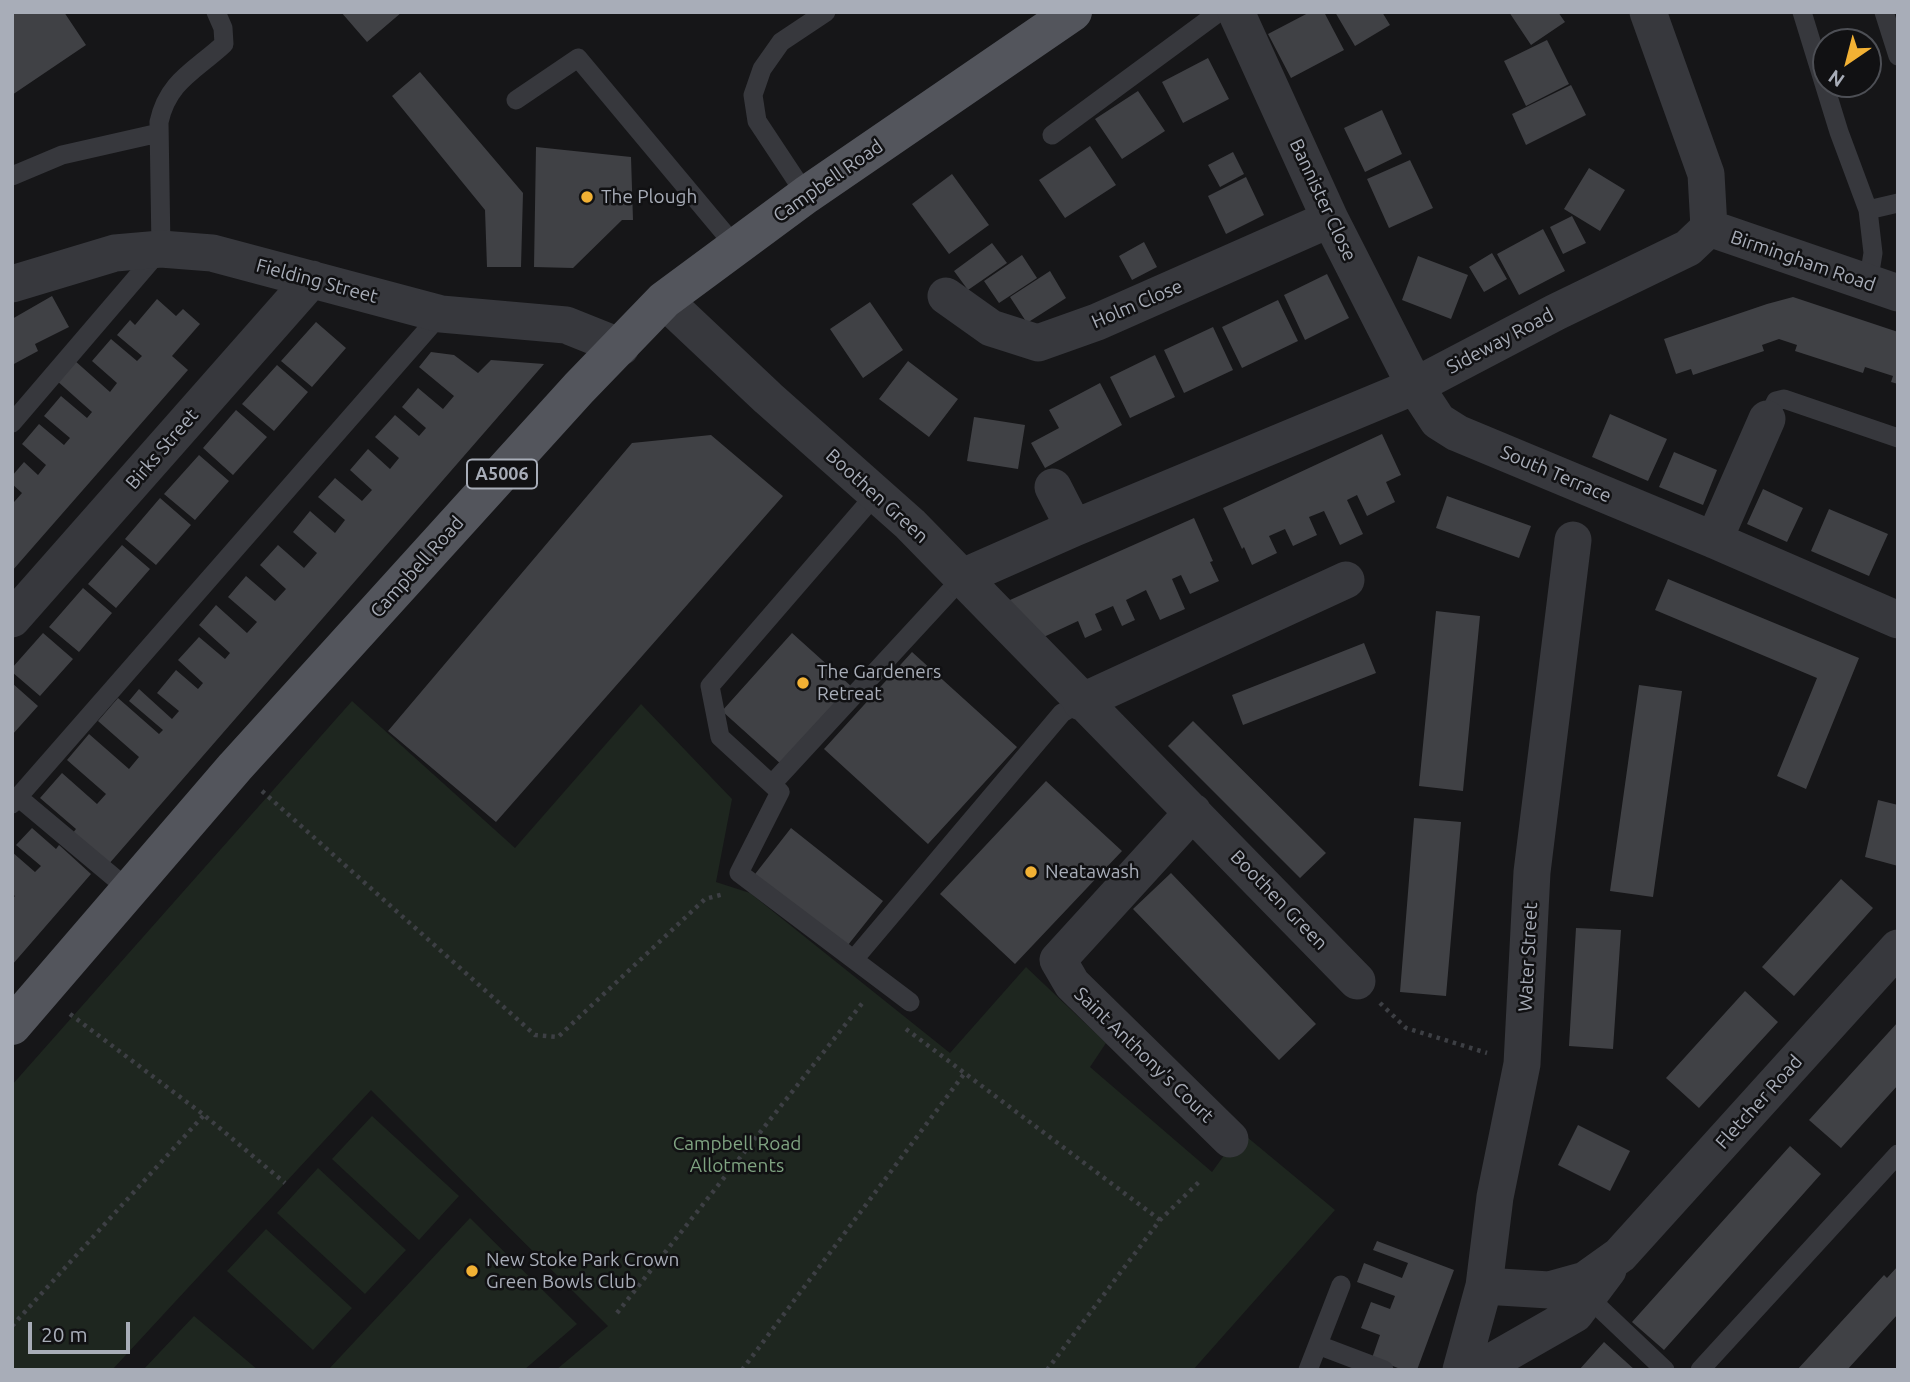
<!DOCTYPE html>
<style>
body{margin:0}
#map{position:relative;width:1910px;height:1382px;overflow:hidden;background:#161618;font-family:Ubuntu,sans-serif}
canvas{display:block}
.frame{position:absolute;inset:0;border:14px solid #a8adb8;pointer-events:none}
.north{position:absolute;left:1812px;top:28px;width:70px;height:70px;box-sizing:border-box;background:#111113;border:2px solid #4d4f55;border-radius:50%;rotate:215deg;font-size:19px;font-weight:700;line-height:28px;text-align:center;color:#a8adb8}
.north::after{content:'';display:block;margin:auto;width:24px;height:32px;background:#f2b134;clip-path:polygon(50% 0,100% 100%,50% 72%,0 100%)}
.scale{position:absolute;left:28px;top:1322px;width:102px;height:32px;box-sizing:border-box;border:4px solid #a8adb8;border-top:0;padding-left:9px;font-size:21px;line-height:24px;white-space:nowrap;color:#a8adb8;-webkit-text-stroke:5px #111113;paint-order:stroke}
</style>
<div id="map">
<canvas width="1910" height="1382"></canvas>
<div class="frame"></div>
<div class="north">N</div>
<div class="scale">20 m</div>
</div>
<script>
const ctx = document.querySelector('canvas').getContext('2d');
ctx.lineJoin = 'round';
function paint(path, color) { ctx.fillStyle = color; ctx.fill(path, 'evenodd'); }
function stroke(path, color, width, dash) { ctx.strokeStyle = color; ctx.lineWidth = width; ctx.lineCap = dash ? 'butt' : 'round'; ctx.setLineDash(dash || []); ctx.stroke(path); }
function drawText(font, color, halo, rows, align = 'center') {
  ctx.font = font + ' Ubuntu,sans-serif'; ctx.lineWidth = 5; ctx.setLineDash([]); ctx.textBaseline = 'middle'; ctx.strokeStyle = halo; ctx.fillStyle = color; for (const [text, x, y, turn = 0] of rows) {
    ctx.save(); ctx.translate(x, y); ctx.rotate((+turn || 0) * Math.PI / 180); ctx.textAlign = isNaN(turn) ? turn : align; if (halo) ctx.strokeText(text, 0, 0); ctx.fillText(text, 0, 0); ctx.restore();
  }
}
paint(new Path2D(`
 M 352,701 L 515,848 L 641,704 L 732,799 L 716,882 L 750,893 L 950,1053 L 1026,967 L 1106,1043 L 1090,1067 L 1212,1172 L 1241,1132 L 1335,1210 L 1193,1370 L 556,1370 L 608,1326 L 371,1090 L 112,1370 L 12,1370 L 12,1085 Z
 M 372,1116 L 459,1196 L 419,1240 L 332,1159 Z
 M 318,1168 L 406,1250 L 365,1294 L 277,1213 Z
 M 470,1218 L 577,1324 L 524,1370 L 328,1370 Z
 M 266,1229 L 352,1308 L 313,1350 L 227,1271 Z
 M 194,1316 L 258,1370 L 143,1370 Z`), '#1e261f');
paint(new Path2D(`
 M 12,12 L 64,12 L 86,45 L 12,95 Z
 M 341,12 L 402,12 L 367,42 Z
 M 1310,12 L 1324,12 L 1344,50 L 1291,78 L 1268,34 Z
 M 1335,12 L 1382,12 L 1390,25 L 1355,46 Z
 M 1509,12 L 1558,12 L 1565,22 L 1531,45 Z
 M 1547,40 L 1569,84 L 1526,106 L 1504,61 Z
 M 1208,58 L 1229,99 L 1183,123 L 1162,82 Z
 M 420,72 L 523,193 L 521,267 L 487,267 L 485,210 L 392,96 Z
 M 1571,85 L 1586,115 L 1526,145 L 1512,114 Z
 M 1138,91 L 1165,131 L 1122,159 L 1095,119 Z
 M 1382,110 L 1402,154 L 1365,172 L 1344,128 Z
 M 1090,146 L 1116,185 L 1065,218 L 1039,180 Z
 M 536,147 L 631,157 L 633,220 L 622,220 L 573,268 L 534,267 Z
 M 1233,152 L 1244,174 L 1220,187 L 1208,165 Z
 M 1410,160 L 1433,208 L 1389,228 L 1367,179 Z
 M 1589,168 L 1625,190 L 1600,231 L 1564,209 Z
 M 952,174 L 989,225 L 949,254 L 912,204 Z
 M 1246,177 L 1264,215 L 1226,234 L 1208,196 Z
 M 1572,216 L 1586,243 L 1563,254 L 1550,227 Z
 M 1543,229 L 1565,271 L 1519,295 L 1497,254 Z
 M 1144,242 L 1157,267 L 1132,280 L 1119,256 Z
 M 992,243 L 1007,263 L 968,290 L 954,271 Z
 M 1492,253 L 1507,279 L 1484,292 L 1469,267 Z
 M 1022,255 L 1037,278 L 999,303 L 984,281 Z
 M 1418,256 L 1468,275 L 1451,319 L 1402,300 Z
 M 1050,271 L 1066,298 L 1027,323 L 1010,297 Z
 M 1327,274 L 1349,318 L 1305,340 L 1284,295 Z
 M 52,296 L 69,327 L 35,344 L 38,351 L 12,365 L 12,319 Z
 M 1793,297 L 1898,332 L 1898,384 L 1891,382 L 1893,376 L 1865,367 L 1863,373 L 1795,351 L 1797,345 L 1779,339 L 1762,345 L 1764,351 L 1693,375 L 1691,369 L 1676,374 L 1664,339 L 1767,304 Z
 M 157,299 L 176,316 L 183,309 L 200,324 L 172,356 L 188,370 L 12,571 L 12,501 L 14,502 L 22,493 L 12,484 L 12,476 L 24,462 L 38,475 L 46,465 L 22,444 L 39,424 L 64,445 L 70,438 L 44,416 L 61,396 L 87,418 L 92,412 L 56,380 L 74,360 L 110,392 L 117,383 L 92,361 L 111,339 L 137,361 L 142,356 L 117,335 L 130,320 L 135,325 Z
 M 1278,300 L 1298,341 L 1242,368 L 1222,327 Z
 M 870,302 L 903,350 L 863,378 L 830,329 Z
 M 316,322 L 346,348 L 312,387 L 281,361 Z
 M 1213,327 L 1233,370 L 1184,393 L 1164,350 Z
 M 431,352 L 454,355 L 478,373 L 491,360 L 544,364 L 108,865 L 72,834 L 76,829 L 40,798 L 62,773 L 97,804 L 106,794 L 67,760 L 89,734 L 129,769 L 139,757 L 98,721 L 118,698 L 159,734 L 163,730 L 129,701 L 139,689 L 172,719 L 179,711 L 157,693 L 176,670 L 198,689 L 203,683 L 178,660 L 199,637 L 225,659 L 230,653 L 199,625 L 216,605 L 247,633 L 257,622 L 228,597 L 246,576 L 275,601 L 286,589 L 260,565 L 278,545 L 304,568 L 317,553 L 293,532 L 310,511 L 335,533 L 345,520 L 318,497 L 335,478 L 362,501 L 372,490 L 350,470 L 368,449 L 390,469 L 399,458 L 375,437 L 395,415 L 419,436 L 426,428 L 402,407 L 418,388 L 443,409 L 454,396 L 419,367 Z
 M 1155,355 L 1175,397 L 1130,418 L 1110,377 Z
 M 908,361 L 958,399 L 929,437 L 879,399 Z
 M 277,365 L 308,392 L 274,431 L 242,404 Z
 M 1100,383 L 1122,425 L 1045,468 L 1031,443 L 1059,428 L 1049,410 Z
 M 236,410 L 267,437 L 233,475 L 203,448 Z
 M 1610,414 L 1667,439 L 1648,481 L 1592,457 Z
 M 974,417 L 1025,425 L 1018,469 L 967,461 Z
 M 1382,434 L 1401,475 L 1386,482 L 1395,502 L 1367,516 L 1357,495 L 1347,500 L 1363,534 L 1340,545 L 1324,511 L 1309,517 L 1317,535 L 1293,546 L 1285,529 L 1269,536 L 1277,553 L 1252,565 L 1244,547 L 1242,549 L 1223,508 Z
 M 711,435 L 783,496 L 496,822 L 388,731 L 632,443 Z
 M 1674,452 L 1717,470 L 1703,505 L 1659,487 Z
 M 199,455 L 229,481 L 195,520 L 164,494 Z
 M 1763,489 L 1803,508 L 1787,542 L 1747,524 Z
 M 1447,496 L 1531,526 L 1519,558 L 1436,528 Z
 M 160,498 L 191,525 L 156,565 L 125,539 Z
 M 1829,509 L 1888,534 L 1869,576 L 1811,551 Z
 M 1194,518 L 1213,561 L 1210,562 L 1219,581 L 1190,594 L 1181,575 L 1172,579 L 1185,609 L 1160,620 L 1146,590 L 1126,600 L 1135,620 L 1122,626 L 1113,606 L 1095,614 L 1102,630 L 1085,638 L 1078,621 L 1033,642 L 1001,604 Z
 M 122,545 L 150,569 L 116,608 L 88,584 Z
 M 1668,579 L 1859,658 L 1806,789 L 1777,776 L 1817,678 L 1655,610 Z
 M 83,588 L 112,613 L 79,652 L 49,627 Z
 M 1436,611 L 1480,616 L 1463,791 L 1419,786 Z
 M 43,633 L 73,659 L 40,696 L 12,672 L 12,668 Z
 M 792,633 L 852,687 L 782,765 L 722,711 Z
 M 1364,643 L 1376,673 L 1243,725 L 1232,695 Z
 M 912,652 L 1017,747 L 928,844 L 824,749 Z
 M 12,683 L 38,706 L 12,735 Z
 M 1639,685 L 1682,691 L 1653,897 L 1610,891 Z
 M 1193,721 L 1326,853 L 1300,878 L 1168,746 Z
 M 1046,781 L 1122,851 L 1015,964 L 940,894 Z
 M 1878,800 L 1898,805 L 1898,866 L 1865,857 Z
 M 1414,818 L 1461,822 L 1446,996 L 1400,992 Z
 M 32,828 L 56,849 L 59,845 L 91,874 L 12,965 L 12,899 L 15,896 L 12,894 L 12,852 L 35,872 L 41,866 L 16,845 Z
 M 791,828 L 883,901 L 844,950 L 752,878 Z
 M 1171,873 L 1316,1024 L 1279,1060 L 1133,909 Z
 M 1841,879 L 1873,908 L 1794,996 L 1762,967 Z
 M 1576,928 L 1621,930 L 1613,1049 L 1569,1046 Z
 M 1745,991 L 1778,1022 L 1699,1108 L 1666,1078 Z
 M 1898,1022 L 1898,1085 L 1841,1148 L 1809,1120 Z
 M 1578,1125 L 1630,1151 L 1610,1191 L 1558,1165 Z
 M 1790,1146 L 1821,1174 L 1664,1350 L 1632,1322 Z
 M 1377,1241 L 1454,1270 L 1417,1370 L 1403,1370 L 1372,1358 L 1380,1335 L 1361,1328 L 1371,1302 L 1390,1309 L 1395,1296 L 1357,1282 L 1364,1263 L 1402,1278 L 1408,1263 L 1373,1250 Z
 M 1898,1266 L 1898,1314 L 1847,1370 L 1797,1370 L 1884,1275 L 1887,1278 Z
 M 1604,1342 L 1635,1370 L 1579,1370 Z`), '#404145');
stroke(new Path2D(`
 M 262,791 L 535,1035 L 558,1037 L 705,899 L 724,894
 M 1380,1003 L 1406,1028 L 1487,1053
 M 70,1014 L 204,1115 L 285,1183
 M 906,1029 L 1160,1220
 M 617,1313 L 864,1001
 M 12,1326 L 204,1115
 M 742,1370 L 964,1074
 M 1047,1370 L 1160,1220 L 1202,1179`), '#3d3f44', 4.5, [3.5, 5]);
stroke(new Path2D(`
 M 1802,12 L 1839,132 L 1868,210 L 1873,253 L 1868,284
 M 1884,12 L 1898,56
 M 516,100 L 578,58 L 736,247
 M 1052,135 L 1219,12
 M 12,176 L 62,155 L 159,133
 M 806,195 L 757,121 L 753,95 L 762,69 L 781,42 L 826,12
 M 1868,210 L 1898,203
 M 1767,419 L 1776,401 L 1784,399 L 1898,438
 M 12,423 L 161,249 L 159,122 C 168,81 195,71 224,44 L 223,28 L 216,12
 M 876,494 L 710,686 L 720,737 L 780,792 L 739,873 L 910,1002
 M 772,784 L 963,577
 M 18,797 L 129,890
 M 12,804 L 441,314
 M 855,958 L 1062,713 L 1081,702
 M 1588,1297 L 1665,1370
 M 1318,1345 L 1384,1370
 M 1308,1370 L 1341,1285
 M 1700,1370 L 1898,1154`), '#37383d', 19);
stroke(new Path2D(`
 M 1236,12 L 1330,219 L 1415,386 L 1438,421 L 1457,433 L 1714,540 L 1898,620
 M 1709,228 L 1898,293
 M 12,284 L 115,253 L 161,249 L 212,253 L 441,314 L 566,325 L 621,347
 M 946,296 L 991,328 L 1038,343 L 1097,322 L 1330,219
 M 664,300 L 768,398 L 910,524 L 1357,981
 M 1053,487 L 1074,528
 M 1714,540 L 1767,419
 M 963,577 L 1074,528 L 1415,386 L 1556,312 L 1688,248 L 1709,228 L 1706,174 L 1648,12
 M 12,619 L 312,279
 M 1081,702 L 1346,580
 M 1193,812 L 1058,960 L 1072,984 L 1230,1139
 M 1484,1286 L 1549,1290 L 1585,1280 L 1620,1255 L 1898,948
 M 1461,1370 L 1484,1286 L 1495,1197 L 1522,1064 L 1532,872 L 1573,540
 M 1477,1370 L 1575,1314 L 1608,1270`), '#37383d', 37);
stroke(new Path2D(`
 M 12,1026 L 235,767 L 579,388 L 664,300 L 806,195 L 1073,12`), '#53555c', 38);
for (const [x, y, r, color] of [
 [587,197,7,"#f2b134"],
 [803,683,7,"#f2b134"],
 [1031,872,7,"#f2b134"],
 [472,1271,7,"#f2b134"]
]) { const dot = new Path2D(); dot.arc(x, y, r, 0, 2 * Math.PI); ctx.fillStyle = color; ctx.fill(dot); stroke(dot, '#111113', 2.5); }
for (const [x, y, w] of [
 [502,474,70]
]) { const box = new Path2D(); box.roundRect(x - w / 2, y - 14.5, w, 29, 5); ctx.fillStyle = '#111113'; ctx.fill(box); stroke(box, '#a8adb8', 2); }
drawText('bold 18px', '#a8adb8', null, [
 ["A5006",502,474]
]);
drawText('19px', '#a8adb8', '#111113', [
 ["Campbell Road",828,181,-35],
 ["Bannister Close",1323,200,65],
 ["Birmingham Road",1803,261,19],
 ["Fielding Street",317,281,15],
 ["Holm Close",1137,304,-23],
 ["Sideway Road",1500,341,-28],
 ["Birks Street",162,449,-49],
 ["South Terrace",1556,474,23],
 ["Boothen Green",877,496,42],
 ["Campbell Road",417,567,-48],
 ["Boothen Green",1279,900,46],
 ["Water Street",1528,957,-87],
 ["Saint Anthony's Court",1144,1055,44],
 ["Fletcher Road",1759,1102,-48]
]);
drawText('19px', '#a8adb8', '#111113', [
 ["The Plough",601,197],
 ["The Gardeners",817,672],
 ["Retreat",817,694],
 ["Neatawash",1045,872],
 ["New Stoke Park Crown",486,1260],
 ["Green Bowls Club",486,1282]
], 'left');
drawText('19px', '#7fa381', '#111113', [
 ["Campbell Road",737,1144],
 ["Allotments",737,1166]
]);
</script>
